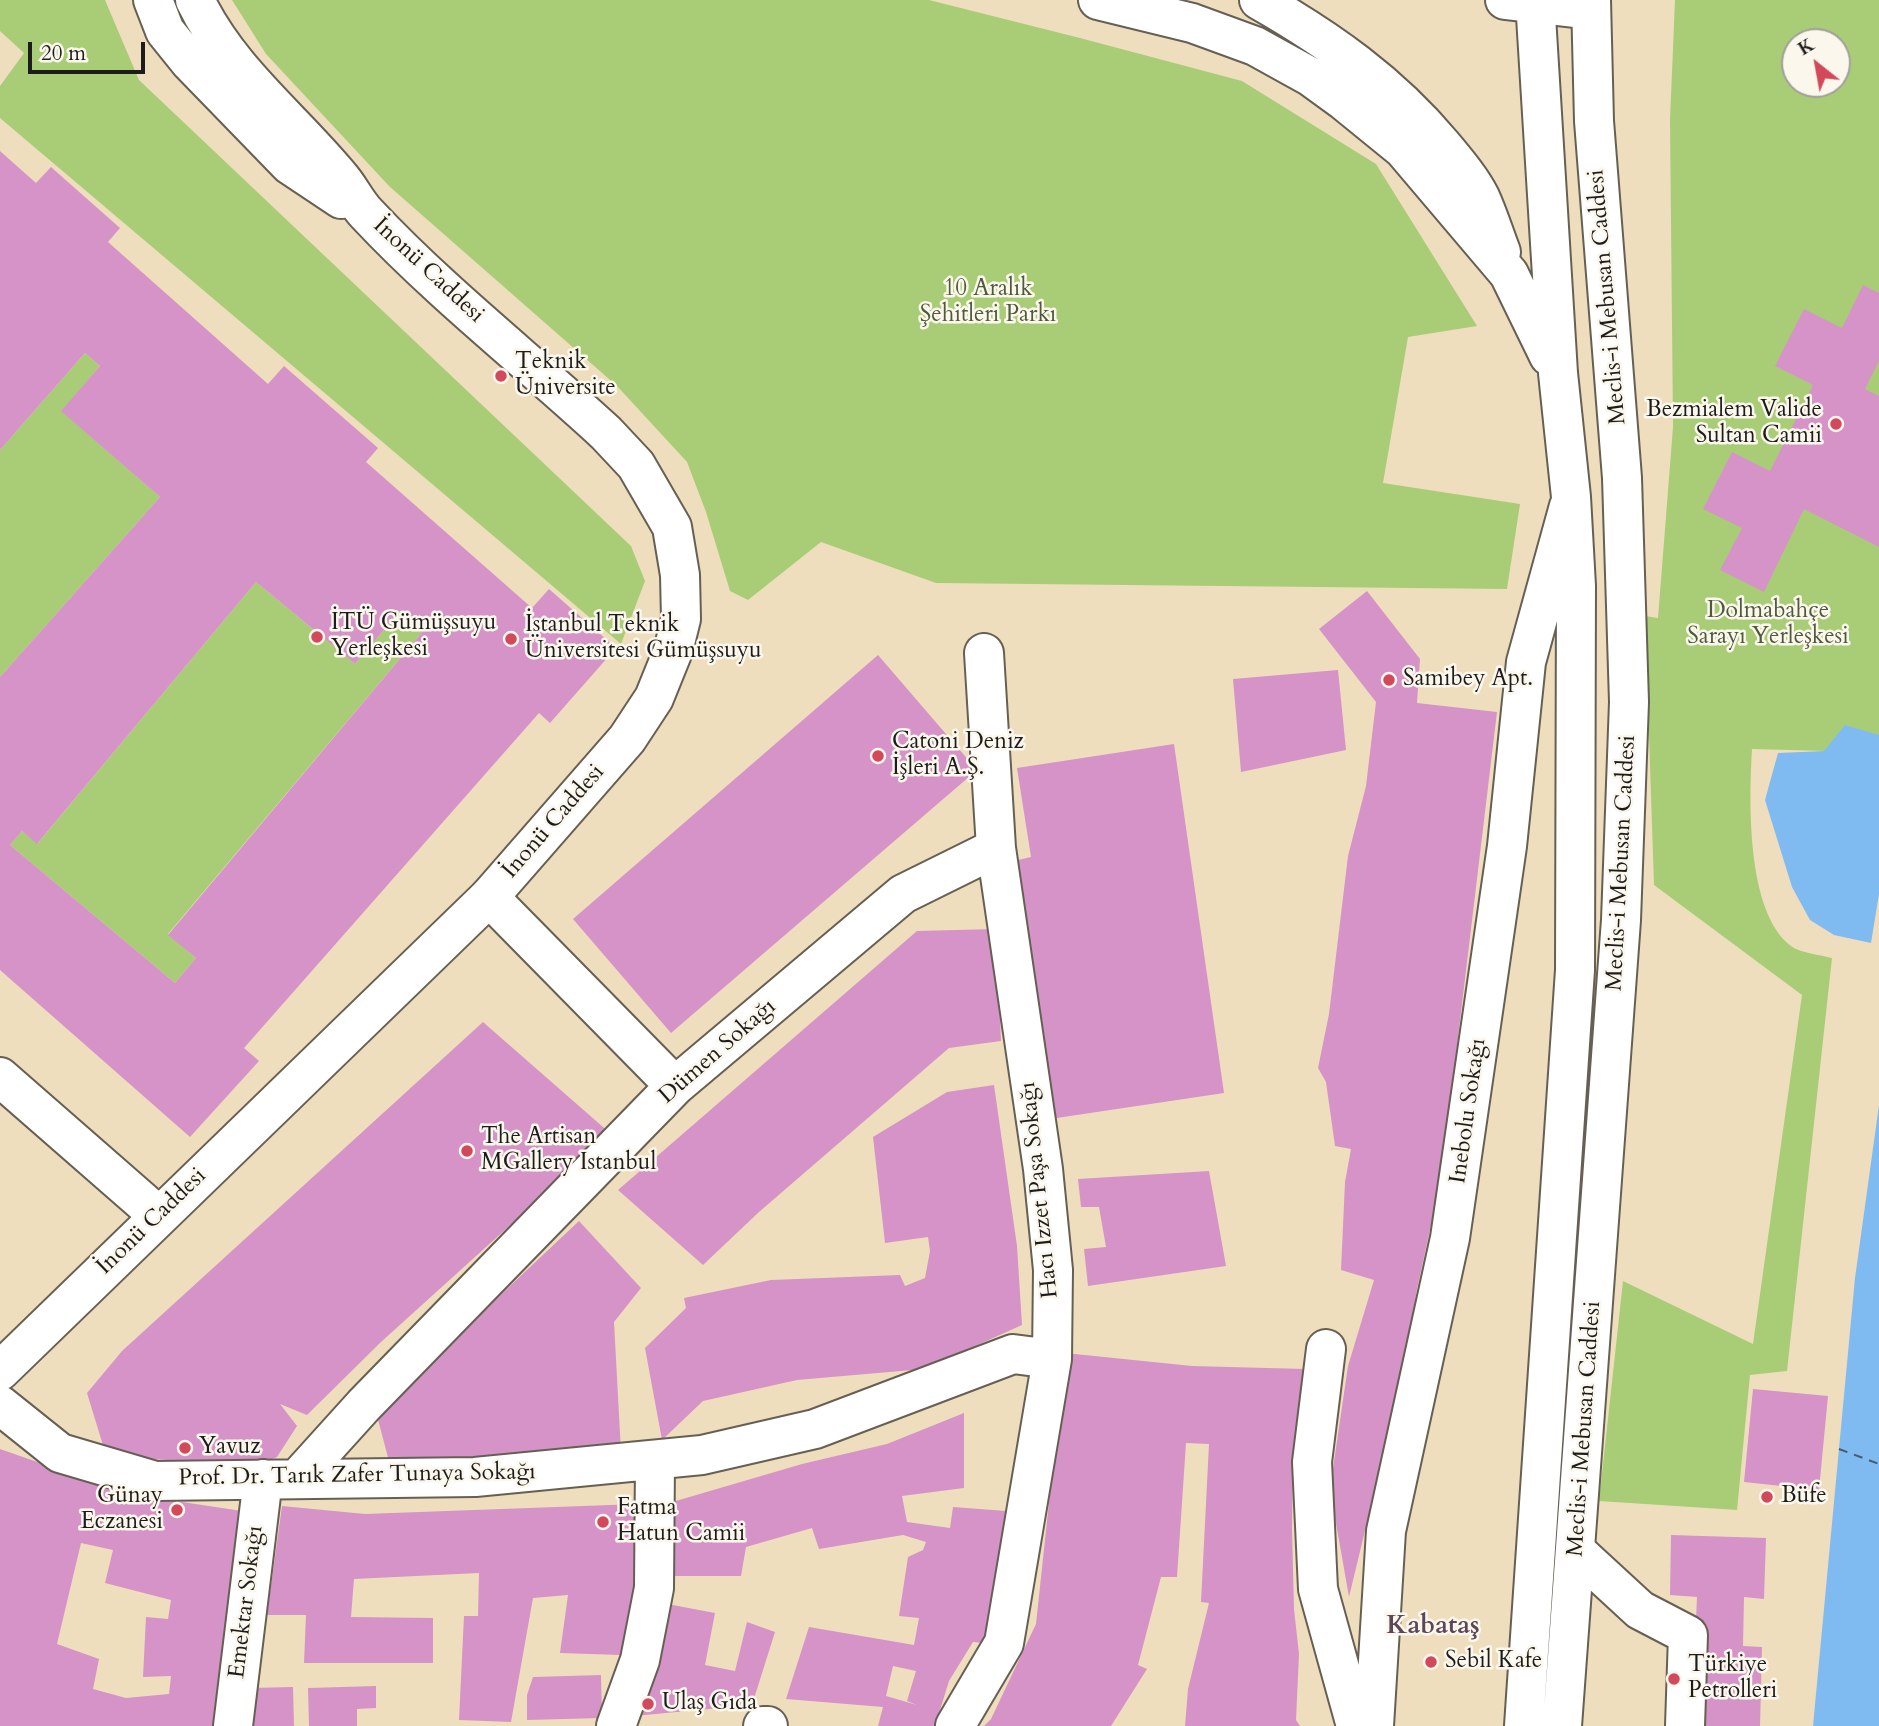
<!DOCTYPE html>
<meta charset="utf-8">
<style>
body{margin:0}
#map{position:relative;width:1879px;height:1726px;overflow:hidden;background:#efdebd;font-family:Cardo,serif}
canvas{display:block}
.north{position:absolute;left:1781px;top:28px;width:70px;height:70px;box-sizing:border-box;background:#fbf7ec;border:2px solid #a29f99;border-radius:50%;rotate:329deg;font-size:19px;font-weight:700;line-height:28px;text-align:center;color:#1c1c1c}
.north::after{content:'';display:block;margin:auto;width:24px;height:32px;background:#d1495b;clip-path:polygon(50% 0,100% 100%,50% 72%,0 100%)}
.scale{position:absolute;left:28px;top:42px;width:117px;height:32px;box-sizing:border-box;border:4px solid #1c1c1c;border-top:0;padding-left:9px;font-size:21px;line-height:24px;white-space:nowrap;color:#1c1c1c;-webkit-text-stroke:5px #fbf7ec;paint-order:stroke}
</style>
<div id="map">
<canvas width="1879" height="1726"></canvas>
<div class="north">K</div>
<div class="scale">20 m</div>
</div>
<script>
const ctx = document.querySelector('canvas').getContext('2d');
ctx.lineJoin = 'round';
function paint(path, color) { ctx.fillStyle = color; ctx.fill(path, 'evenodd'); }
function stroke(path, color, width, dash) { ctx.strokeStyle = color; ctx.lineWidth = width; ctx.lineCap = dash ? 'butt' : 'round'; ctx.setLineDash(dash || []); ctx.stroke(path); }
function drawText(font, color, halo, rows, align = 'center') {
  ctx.font = font + ' Cardo,serif'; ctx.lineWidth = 5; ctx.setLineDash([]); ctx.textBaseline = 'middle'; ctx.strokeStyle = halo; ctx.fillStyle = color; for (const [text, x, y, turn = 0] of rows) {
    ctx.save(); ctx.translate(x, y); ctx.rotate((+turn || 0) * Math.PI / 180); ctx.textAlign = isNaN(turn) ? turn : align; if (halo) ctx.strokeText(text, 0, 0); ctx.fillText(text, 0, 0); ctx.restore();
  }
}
paint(new Path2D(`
 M 0,0 L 105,0 L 139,80 L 631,546 L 645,581 L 621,644 L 0,118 L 0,86 L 24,53 L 0,31 Z
 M 232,0 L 929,0 L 1080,38 L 1242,81 L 1376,164 L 1477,326 L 1408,337 L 1383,483 L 1520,504 L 1507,589 L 936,583 L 821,542 L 748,600 L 730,591 L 706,512 L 687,462 L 617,386 L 390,187 L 266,54 Z
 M 1675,0 L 1879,0 L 1879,746 L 1825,751 L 1752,749 C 1749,800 1746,912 1791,946 C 1800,953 1821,955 1832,958 L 1787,1371 L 1750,1375 L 1737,1510 L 1599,1501 L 1623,1281 L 1753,1344 L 1802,995 L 1654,885 L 1645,616 L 1658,618 L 1673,427 L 1670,120 ZM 1795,42 L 1837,42 L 1837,84 L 1795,84 Z
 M 85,353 L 100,366 L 62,411 L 160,497 L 0,677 L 0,450 Z
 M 256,582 L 355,664 L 400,611 L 424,630 L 168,934 L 196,958 L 175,983 L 10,845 L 22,831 L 38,843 Z`), '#a9cd77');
paint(new Path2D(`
 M 1845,725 L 1879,735 L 1879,894 L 1871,943 L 1834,935 L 1810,920 L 1792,887 L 1765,800 L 1778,753 L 1824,751 Z
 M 1879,1105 L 1879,1726 L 1813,1726 L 1855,1278 Z`), '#7fbbf1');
stroke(new Path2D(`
 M 1839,1449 L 1879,1464`), '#445c71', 2, [9, 7]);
paint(new Path2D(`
 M 0,151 L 36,183 L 51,167 L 120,228 L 108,242 L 268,384 L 284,366 L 378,448 L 366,462 L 532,608 L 549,589 L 616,648 L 550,723 L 539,713 L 244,1048 L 259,1061 L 190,1137 L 0,970 L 0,677 L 160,497 L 61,411 L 100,366 L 85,353 L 0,450 ZM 256,582 L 355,664 L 400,611 L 424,630 L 168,935 L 196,958 L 175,983 L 10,845 L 22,831 L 37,844 Z
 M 1863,285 L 1879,293 L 1879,361 L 1865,389 L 1879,396 L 1879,547 L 1804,509 L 1764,592 L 1720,570 L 1742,528 L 1703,509 L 1732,452 L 1770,471 L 1813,385 L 1775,366 L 1804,309 L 1842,328 Z
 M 1367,591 L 1420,659 L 1417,703 L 1497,712 L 1441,1179 L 1417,1289 L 1402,1377 L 1349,1597 L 1330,1489 L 1348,1366 L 1374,1280 L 1341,1270 L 1345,1182 L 1351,1149 L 1335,1146 L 1326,1082 L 1318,1068 L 1329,1014 L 1348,856 L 1366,786 L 1376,702 L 1319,629 Z
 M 878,655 L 977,770 L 671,1033 L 573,919 Z
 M 1338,670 L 1346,750 L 1241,772 L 1233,679 Z
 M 1174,744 L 1224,1093 L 1050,1119 L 1014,861 L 1031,857 L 1017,768 Z
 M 996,929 L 1001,1041 L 949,1048 L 759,1212 L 703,1265 L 618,1190 L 917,931 Z
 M 483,1022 L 611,1134 L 381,1342 L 307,1415 L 280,1404 L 297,1426 L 277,1457 L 252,1467 L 106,1455 L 87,1393 L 122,1351 Z
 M 994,1085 L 1017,1246 L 1022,1325 L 924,1369 L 797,1380 L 703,1401 L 662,1440 L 645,1348 L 686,1308 L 684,1298 L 771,1280 L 900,1275 L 905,1286 L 925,1278 L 930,1251 L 928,1237 L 885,1243 L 873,1137 L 947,1092 Z
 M 1209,1171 L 1226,1266 L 1088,1286 L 1084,1249 L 1106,1247 L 1099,1207 L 1081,1207 L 1078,1179 Z
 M 579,1221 L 641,1288 L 614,1322 L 621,1452 L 390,1465 L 376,1412 Z
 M 1065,1353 L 1192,1366 L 1305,1369 L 1293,1459 L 1292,1528 L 1294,1609 L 1299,1654 L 1296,1720 L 1300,1726 L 1185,1726 L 1188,1689 L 1209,1603 L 1201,1602 L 1209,1444 L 1186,1443 L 1177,1577 L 1161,1577 L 1138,1665 L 1147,1669 L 1111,1726 L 984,1726 L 991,1719 L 1036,1624 Z
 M 1753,1389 L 1828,1396 L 1819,1490 L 1744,1482 Z
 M 964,1413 L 964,1488 L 902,1496 L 907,1522 L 950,1528 L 953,1507 L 1006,1511 L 984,1643 L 973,1642 L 949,1681 L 935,1726 L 878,1726 L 883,1707 L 786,1699 L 809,1627 L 914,1645 L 919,1618 L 899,1616 L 908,1557 L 923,1550 L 926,1542 L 903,1535 L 819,1549 L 812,1528 L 746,1547 L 741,1576 L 669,1576 L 669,1503 L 802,1464 L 887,1444 ZM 893,1666 L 916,1671 L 907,1701 L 917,1705 L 886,1696 Z
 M 0,1449 L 129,1494 L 242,1511 L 213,1726 L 0,1726 ZM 81,1543 L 113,1550 L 105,1583 L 171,1600 L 168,1619 L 146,1617 L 143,1677 L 171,1676 L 169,1694 L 126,1698 L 93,1689 L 99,1659 L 57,1644 Z
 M 638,1504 L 634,1597 L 620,1655 L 560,1653 L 568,1595 L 533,1598 L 511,1722 L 459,1720 L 464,1616 L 478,1616 L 479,1573 L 354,1579 L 351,1617 L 433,1618 L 433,1663 L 304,1663 L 306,1615 L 267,1615 L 282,1506 L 365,1514 Z
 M 1671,1535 L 1766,1538 L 1764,1599 L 1744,1597 L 1743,1646 L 1762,1647 L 1760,1726 L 1665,1726 L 1668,1644 L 1695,1645 L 1697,1597 L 1670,1595 Z
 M 662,1603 L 715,1613 L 705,1665 L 735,1671 L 747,1622 L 775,1632 L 752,1705 L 634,1716 Z
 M 601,1675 L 602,1718 L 527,1720 L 527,1695 L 533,1677 Z
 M 376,1686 L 376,1708 L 357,1709 L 357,1726 L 309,1726 L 308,1688 Z
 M 293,1687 L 294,1726 L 249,1726 L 250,1688 Z`), '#d593c7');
const minor = new Path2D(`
 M 489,897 L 675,1086
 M 0,1077 L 159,1216
 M 1326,1349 L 1312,1462 L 1318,1589 L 1356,1726
 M 0,1405 L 60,1453 L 155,1481 L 475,1477 L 702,1455 L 815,1429 L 1013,1354 L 1052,1359
 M 298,1478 L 364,1405 L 675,1086 L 903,894 L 996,848
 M 1577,1552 L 1640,1610 L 1688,1635 L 1685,1726
 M 233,1726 L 263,1479
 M 616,1726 L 640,1660 L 654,1588 L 655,1461
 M 763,1726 L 768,1726
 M 955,1726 L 1004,1643 L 1052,1359 L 1053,1270 L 1043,1169 L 996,848 L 984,653
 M 1374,1726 L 1386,1531 L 1450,1238 L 1507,846 L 1526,662 L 1569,506`);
const major = new Path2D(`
 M 153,0 L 165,31 L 190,62 L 290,165 L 341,199
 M 1098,0 L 1192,23 L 1255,46 L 1311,77 L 1344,101 L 1403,149 L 1509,274 L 1549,356
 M 1259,0 C 1329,40 1390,83 1442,145 C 1456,162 1470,178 1480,197 C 1488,214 1494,234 1501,252
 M 1505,0 L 1591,10
 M 0,1371 L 489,897 L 627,739 L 654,698 L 673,651 L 681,619 L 680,575 L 672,527 L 636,465 L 606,433 C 527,360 441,293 367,214 C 356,203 350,188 339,176 C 290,117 229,71 195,0
 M 1524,1726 L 1575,970 L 1576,586 L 1571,497 L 1558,373 L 1535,0
 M 1562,1726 L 1621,920 L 1629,702 L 1622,478 L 1594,121 L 1591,0`);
stroke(minor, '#666054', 42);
stroke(major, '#666054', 42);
stroke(minor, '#fff', 38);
stroke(major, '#fff', 38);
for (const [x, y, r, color] of [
 [501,376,7,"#d1495b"],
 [1836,424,7,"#d1495b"],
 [317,637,7,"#d1495b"],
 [511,639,7,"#d1495b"],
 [1389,680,7,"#d1495b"],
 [878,756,7,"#d1495b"],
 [467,1151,7,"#d1495b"],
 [185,1448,7,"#d1495b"],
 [1767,1497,7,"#d1495b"],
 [177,1510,7,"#d1495b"],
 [603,1522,7,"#d1495b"],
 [1431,1662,7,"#d1495b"],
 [1674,1679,7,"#d1495b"],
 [648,1704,7,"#d1495b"]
]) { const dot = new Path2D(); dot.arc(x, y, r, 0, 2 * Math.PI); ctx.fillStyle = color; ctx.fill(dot); stroke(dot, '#fbf7ec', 2.5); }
drawText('23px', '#1c1c1c', '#fbf7ec', [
 ["İnonü Caddesi",428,271,43],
 ["Meclis-i Mebusan Caddesi",1608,297,-95],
 ["İnonü Caddesi",554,822,-49],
 ["Meclis-i Mebusan Caddesi",1622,863,-87],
 ["Dümen Sokağı",718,1052,-41],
 ["Inebolu Sokağı",1469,1111,-82],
 ["Hacı Izzet Paşa Sokağı",1040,1190,-96],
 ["İnonü Caddesi",152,1222,-44],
 ["Meclis-i Mebusan Caddesi",1585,1429,-86],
 ["Prof. Dr. Tarık Zafer Tunaya Sokağı",357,1476,-1],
 ["Emektar Sokağı",247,1602,-83]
]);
drawText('23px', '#4d5a3c', '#fbf7ec', [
 ["10 Aralık",988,290],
 ["Şehitleri Parkı",988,316],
 ["Dolmabahçe",1768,612],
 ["Sarayı Yerleşkesi",1768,638]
]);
drawText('23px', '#1c1c1c', '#fbf7ec', [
 ["Teknik",515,363],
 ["Üniversite",515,389],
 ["Bezmialem Valide",1822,411,"right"],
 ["Sultan Camii",1822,437,"right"],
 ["İTÜ Gümüşsuyu",331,624],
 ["Yerleşkesi",331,650],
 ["İstanbul Teknik",525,626],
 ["Üniversitesi Gümüşsuyu",525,652],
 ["Samibey Apt.",1403,680],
 ["Catoni Deniz",892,743],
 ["İşleri A.Ş.",892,769],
 ["The Artisan",481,1138],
 ["MGallery Istanbul",481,1164],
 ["Yavuz",199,1448],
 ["Günay",163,1497,"right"],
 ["Eczanesi",163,1523,"right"],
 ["Büfe",1781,1497],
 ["Fatma",617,1509],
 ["Hatun Camii",617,1535],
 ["Sebil Kafe",1445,1662],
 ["Türkiye",1688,1666],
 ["Petrolleri",1688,1692],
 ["Ulaş Gıda",662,1704]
], 'left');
drawText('bold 26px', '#5d4658', '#fbf7ec', [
 ["Kabataş",1433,1627]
]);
</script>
